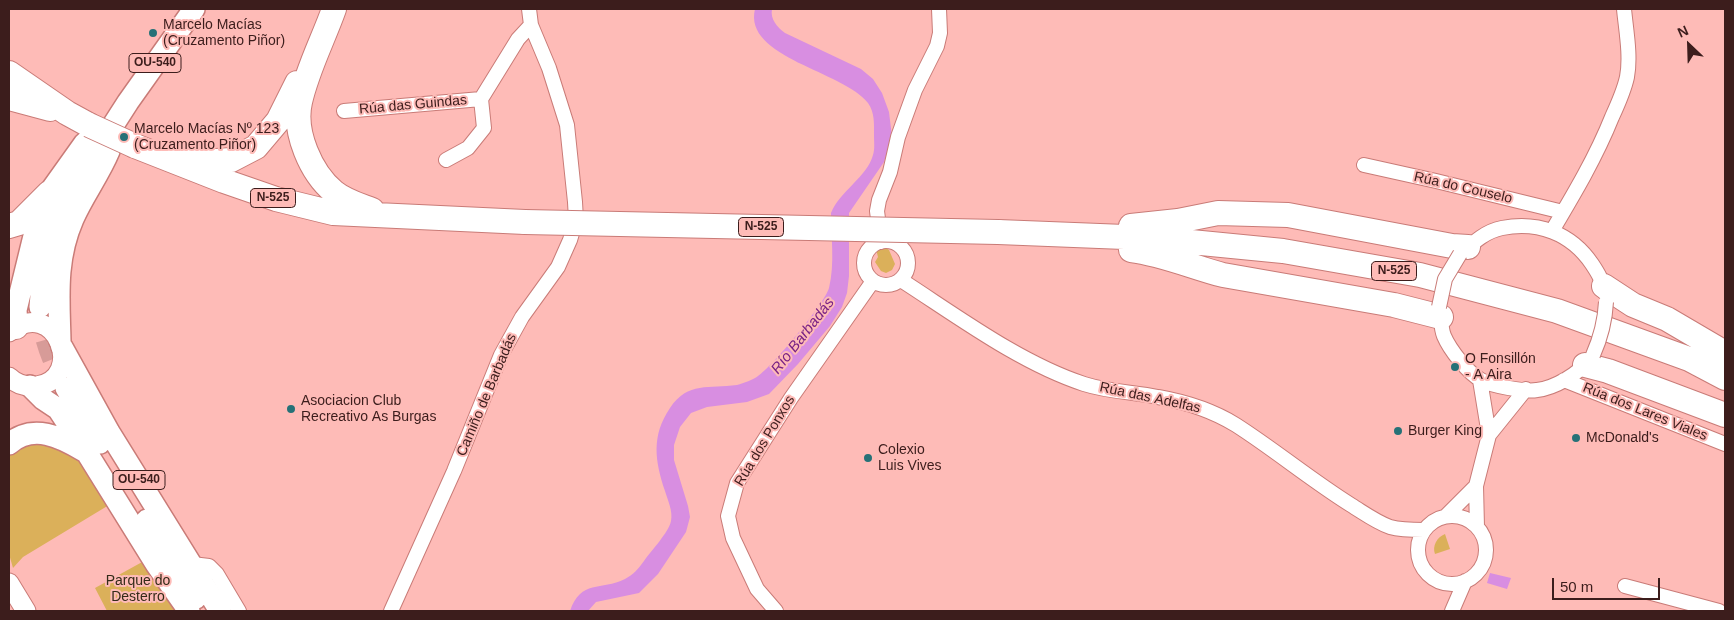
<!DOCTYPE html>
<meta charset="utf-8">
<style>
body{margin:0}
#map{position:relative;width:1734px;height:620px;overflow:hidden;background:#febbb7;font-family:Arial,sans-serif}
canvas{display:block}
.frame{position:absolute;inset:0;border:10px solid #3c1d1c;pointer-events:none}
.north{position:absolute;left:1664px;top:20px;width:50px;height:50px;-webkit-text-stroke:4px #febbb7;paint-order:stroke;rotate:336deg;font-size:14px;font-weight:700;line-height:20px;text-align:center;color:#3c1d1c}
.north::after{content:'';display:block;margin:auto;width:18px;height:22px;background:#3c1d1c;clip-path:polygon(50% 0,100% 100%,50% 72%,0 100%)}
.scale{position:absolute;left:1552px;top:578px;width:108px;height:22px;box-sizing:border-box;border:2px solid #3c1d1c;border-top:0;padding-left:6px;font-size:15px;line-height:18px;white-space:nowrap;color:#3c1d1c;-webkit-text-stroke:4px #febbb7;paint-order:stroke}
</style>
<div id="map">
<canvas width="1734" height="620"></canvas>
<div class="frame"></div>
<div class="north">N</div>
<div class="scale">50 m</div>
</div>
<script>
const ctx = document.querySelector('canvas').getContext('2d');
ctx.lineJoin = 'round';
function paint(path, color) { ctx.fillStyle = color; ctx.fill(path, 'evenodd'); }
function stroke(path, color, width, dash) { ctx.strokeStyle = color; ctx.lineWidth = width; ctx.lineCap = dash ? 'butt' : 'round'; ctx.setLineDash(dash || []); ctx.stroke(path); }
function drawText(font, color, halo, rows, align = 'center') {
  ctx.font = font + ' Arial,sans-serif'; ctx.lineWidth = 4; ctx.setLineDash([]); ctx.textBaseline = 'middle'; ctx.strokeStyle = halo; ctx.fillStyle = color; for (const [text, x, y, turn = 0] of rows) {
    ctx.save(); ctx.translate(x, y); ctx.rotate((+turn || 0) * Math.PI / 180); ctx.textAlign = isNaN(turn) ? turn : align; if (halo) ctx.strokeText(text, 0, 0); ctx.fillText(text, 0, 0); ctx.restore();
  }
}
paint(new Path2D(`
 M 883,246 L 889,250 L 895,264 L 892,270 L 886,273 L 881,271 L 875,262 L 878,257 L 876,249 L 877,247 Z
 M 30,439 L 69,446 L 109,505 L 23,557 L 13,568 L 9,554 L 9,453 Z
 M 1445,534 L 1450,549 L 1435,554 C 1432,546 1437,537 1445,534 Z
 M 144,561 L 180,611 L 107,611 L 95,588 Z`), '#dbb05a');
paint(new Path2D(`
 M 755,9 L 772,9 C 770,19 777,27 785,33 L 861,69 L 873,79 L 882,93 L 889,112 L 892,137 L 884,162 L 849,213 L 849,276 L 847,293 L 842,307 L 830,326 L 798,364 L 769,394 L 747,402 L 707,407 L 691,413 L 680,427 L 674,445 L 674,460 L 688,506 L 690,517 L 686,532 L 658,574 L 639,593 L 596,602 L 588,611 L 570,611 C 581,579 601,591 625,579 C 633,575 639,568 644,561 C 651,551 669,532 671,521 C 673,511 668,501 665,491 C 655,461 651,436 670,408 C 688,381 709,389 737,385 C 744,383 753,380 758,376 C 772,367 825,303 829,288 C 835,264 831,237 831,213 C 840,191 867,177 873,155 C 875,149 874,142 874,136 C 874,124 875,113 868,103 C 844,71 743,58 755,9 Z
 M 1490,573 L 1511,578 L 1507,589 L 1487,583 Z`), '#d88ee1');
stroke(new Path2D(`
 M 40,308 C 44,340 51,357 65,386`), '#d79b98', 21, [21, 11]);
const street = new Path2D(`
 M 344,111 L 481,99 L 518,39 L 531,25
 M 446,160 L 468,148 L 484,128 L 481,99
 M 1364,165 L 1436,181 L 1563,212
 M 1552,231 C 1574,194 1596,157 1612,117 C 1618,104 1624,91 1627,77 C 1631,56 1626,30 1624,9
 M864 263a22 22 0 1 1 44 0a22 22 0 1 1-44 0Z
 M 881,242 L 877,211 L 879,200 L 890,172 L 898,137 L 915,90 L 937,46 L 940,33 L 939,9
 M 1463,252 C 1474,242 1486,231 1502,228 C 1538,221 1571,233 1592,264 C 1598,273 1603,281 1604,292
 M 901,280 C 957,316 1020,363 1084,384 C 1109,392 1134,392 1158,397 C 1186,402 1212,410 1236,425 C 1275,450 1311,480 1351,505 C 1364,513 1376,522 1390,527 C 1401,530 1413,530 1424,530
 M 1440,310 C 1441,318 1441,329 1444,336 C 1450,350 1468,373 1481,380 C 1492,386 1525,392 1537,390 C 1555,388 1578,374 1589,360
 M 1480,380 L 1489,435
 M 1564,380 L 1725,444
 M 1446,516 L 1476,486
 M1418 550a34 34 0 1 1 68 0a34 34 0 1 1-68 0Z
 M 1477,527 L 1476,486 L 1489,435 L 1526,389
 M 192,564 L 209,566 L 217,574 L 239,611
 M 1625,586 L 1719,611
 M 391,611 L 454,471 L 501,355 L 522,317 L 558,267 L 570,240 L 576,220 L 575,202 L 567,125 L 549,68 L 531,25 L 529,9
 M 776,611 L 757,589 L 733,538 L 728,516 L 737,483 L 791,398 L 873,281
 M 1452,611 L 1465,581`);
const secondary = new Path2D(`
 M 9,332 C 56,295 87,378 37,386 C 26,387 16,384 9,377
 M 9,583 L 26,611`);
const primary = new Path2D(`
 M 40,307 L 44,262 L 57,219 L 76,183 L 128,102 L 194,9
 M 17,326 L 16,310 L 34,236 L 49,193 L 84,144 L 98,131
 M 60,341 C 59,298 55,260 73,219 C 83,196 99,175 109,151
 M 62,347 L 109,432 L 220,611
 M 30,386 L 43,399 L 58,409 L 87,453 L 156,564 L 189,611
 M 66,388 L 100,443
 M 9,444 C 33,423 61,437 84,451
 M 147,520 L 196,598`);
const highway = new Path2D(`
 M 334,9 C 323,40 307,70 300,102 C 293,132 311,173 334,192 C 345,201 359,205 372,210
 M 9,73 L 67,113 L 89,125
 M 9,98 L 50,109
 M 135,146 L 224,181 L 276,199 L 333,213 L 525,222
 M 187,160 L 202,162 L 231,160 L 256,147 L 278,121 L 297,83
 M 9,226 L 19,223 L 49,193
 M 1131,226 L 1178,221 L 1218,213 L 1288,215 L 1452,246 L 1468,247
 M 998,232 L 1150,238 L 1283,251 L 1420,275 L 1557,311 L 1689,359 L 1725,378
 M 1131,250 C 1163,254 1192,267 1223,275 L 1394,305 L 1441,317
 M 1604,286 L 1633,305 L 1667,319 L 1725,353
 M 9,318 L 16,327
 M 1585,365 L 1608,371 L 1725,415`);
stroke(street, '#c97b77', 16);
stroke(secondary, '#c97b77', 21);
stroke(primary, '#c97b77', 24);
stroke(highway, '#c97b77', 26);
stroke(street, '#fff', 14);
stroke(secondary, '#fff', 19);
stroke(primary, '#fff', 21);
stroke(highway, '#fff', 24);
const streetBridge = new Path2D(`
 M 1439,307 L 1445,279 L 1460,254
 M 1593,355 C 1601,337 1605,322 1606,302`);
const highwayBridge = new Path2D(`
 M 89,125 L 135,146
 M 525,222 L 998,232`);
stroke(streetBridge, '#c97b77', 16, []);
stroke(highwayBridge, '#c97b77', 26, []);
stroke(streetBridge, '#fff', 14);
stroke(highwayBridge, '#fff', 24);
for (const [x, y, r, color] of [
 [153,33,5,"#267177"],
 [124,137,5,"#267177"],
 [1455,367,5,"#267177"],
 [291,409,5,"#267177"],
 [1398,431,5,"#267177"],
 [1576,438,5,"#267177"],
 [868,458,5,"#267177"]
]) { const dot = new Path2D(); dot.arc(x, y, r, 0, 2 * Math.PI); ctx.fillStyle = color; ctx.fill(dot); stroke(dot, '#febbb7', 2); }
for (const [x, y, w] of [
 [155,63,52],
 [273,198,45],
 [761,227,45],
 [1394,271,45],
 [139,480,52]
]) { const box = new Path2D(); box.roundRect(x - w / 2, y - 9.5, w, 19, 4); ctx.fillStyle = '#febbb7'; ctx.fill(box); stroke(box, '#3c1d1c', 1); }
drawText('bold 12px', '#3c1d1c', null, [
 ["OU-540",155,63],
 ["N-525",273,198],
 ["N-525",761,227],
 ["N-525",1394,271],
 ["OU-540",139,480]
]);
drawText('14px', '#3c1d1c', '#febbb7', [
 ["Marcelo Macías",163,25],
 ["(Cruzamento Piñor)",163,41],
 ["Marcelo Macías Nº 123",134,129],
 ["(Cruzamento Piñor)",134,145],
 ["O Fonsillón",1465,359],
 ["- A Aira",1465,375],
 ["Asociacion Club",301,401],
 ["Recreativo As Burgas",301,417],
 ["Burger King",1408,431],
 ["McDonald's",1586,438],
 ["Colexio",878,450],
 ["Luis Vives",878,466]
], 'left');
drawText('14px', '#3c1d1c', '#febbb7', [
 ["Rúa das Guindas",413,105,-5],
 ["Rúa do Couselo",1463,188,13],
 ["Camiño de Barbadás",487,395,-67],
 ["Rúa das Adelfas",1150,398,12],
 ["Rúa dos Lares Viales",1645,412,22],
 ["Rúa dos Ponxos",765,441,-59]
]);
drawText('14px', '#342b18', '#febbb7', [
 ["Parque do",138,581],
 ["Desterro",138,597]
]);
drawText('italic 15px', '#7a2285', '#febbb7', [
 ["Río Barbadás",803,336,-52]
]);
</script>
